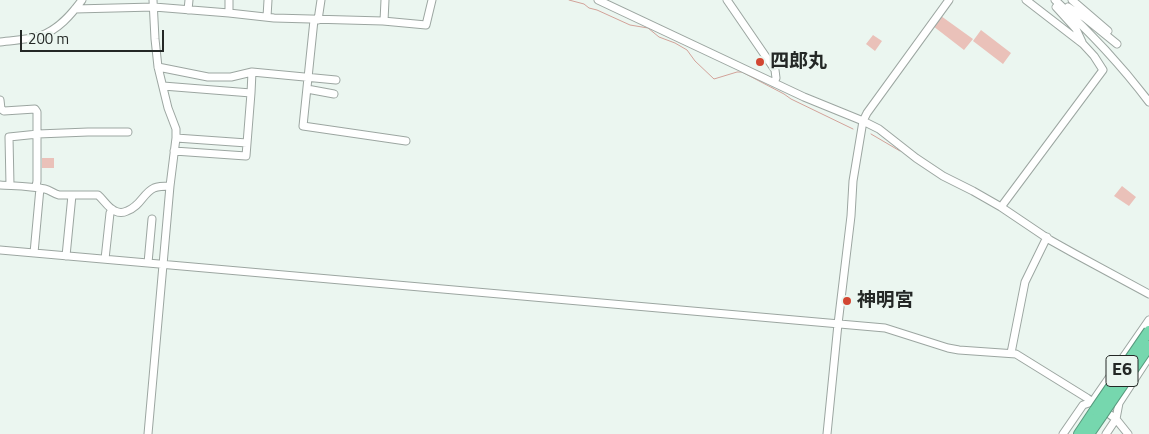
<!DOCTYPE html>
<meta charset="utf-8">
<style>
body{margin:0}
#map{position:relative;width:1149px;height:434px;overflow:hidden;background:#ebf6f0;font-family:"Titillium Web",sans-serif}
canvas{display:block}
.scale{position:absolute;left:20px;top:30px;width:144px;height:22px;box-sizing:border-box;border:2px solid #242826;border-top:0;padding-left:6px;font-size:15px;line-height:18px;white-space:nowrap;color:#242826;-webkit-text-stroke:4px #ebf6f0;paint-order:stroke}
</style>
<div id="map">
<canvas width="1149" height="434"></canvas>
<div class="scale">200 m</div>
</div>
<script>
const ctx = document.querySelector('canvas').getContext('2d');
ctx.lineJoin = 'round';
function paint(path, color) { ctx.fillStyle = color; ctx.fill(path, 'evenodd'); }
function stroke(path, color, width, dash) { ctx.strokeStyle = color; ctx.lineWidth = width; ctx.lineCap = dash ? 'butt' : 'round'; ctx.setLineDash(dash || []); ctx.stroke(path); }
function drawText(font, color, halo, rows, align = 'center') {
  ctx.font = font + ' "Titillium Web","Noto Sans JP",sans-serif'; ctx.lineWidth = 4.5; ctx.setLineDash([]); ctx.textBaseline = 'middle'; ctx.strokeStyle = halo; ctx.fillStyle = color; for (const [text, x, y, turn = 0] of rows) {
    ctx.save(); ctx.translate(x, y); ctx.rotate((+turn || 0) * Math.PI / 180); ctx.textAlign = isNaN(turn) ? turn : align; if (halo) ctx.strokeText(text, 0, 0); ctx.fillText(text, 0, 0); ctx.restore();
  }
}
paint(new Path2D(`
 M 941,16 L 973,39 L 964,50 L 933,26 Z
 M 981,30 L 1011,53 L 1003,64 L 973,41 Z
 M 873,35 L 882,41 L 875,51 L 866,44 Z
 M 42,158 L 54,158 L 54,168 L 42,168 Z
 M 1122,186 L 1136,197 L 1129,206 L 1114,196 Z`), '#eac1b9');
stroke(new Path2D(`
 M 569,0 L 584,4 L 589,8 L 597,10 L 630,25 L 648,28 L 659,37 L 675,43 L 687,50 L 695,61 L 714,79 L 737,72 L 742,72 L 784,94 L 791,99 L 853,129
 M 871,134 L 900,151`), '#d2a299', 1);
const minor = new Path2D(`
 M 598,0 L 804,97 L 863,121 L 879,129 L 916,158 L 943,176 L 973,191 L 1001,207 L 1050,240 L 1075,254 L 1149,294
 M 727,0 L 775,70 L 776,78 L 774,83
 M 1055,0 C 1089,31 1121,65 1149,102
 M 1072,0 L 1108,31
 M 1056,7 L 1076,29 L 1082,42
 M 1068,7 L 1085,18 L 1117,44
 M 75,9 L 154,7 L 229,13 L 274,18 L 383,21 L 426,25 L 432,0
 M 188,10 L 189,0
 M 229,13 L 229,0
 M 267,17 L 268,0
 M 314,20 L 303,126 L 406,141
 M 318,20 L 321,0
 M 384,21 L 385,0
 M 0,42 C 13,40 28,40 40,36 C 58,30 71,15 82,0
 M 158,67 L 208,77 L 231,77 L 252,72 L 336,80
 M 163,86 L 251,93 L 252,72
 M 307,89 L 334,94
 M 0,100 L 1,109 L 4,111 L 35,109 L 37,112 L 37,181 L 36,187
 M 176,138 L 247,143
 M 174,151 L 246,156 L 251,93
 M 0,185 C 15,186 30,186 45,189 C 50,190 54,194 59,195 L 98,195 C 104,200 108,208 115,211 C 119,213 123,213 127,211 C 141,206 143,193 154,188 C 159,186 165,186 170,186
 M 10,185 L 9,137 L 38,134 L 88,132 L 128,132
 M 1001,207 L 1103,70 L 1094,56 L 1083,44 L 1026,0
 M 0,250 L 885,328 L 948,348 L 959,350 L 1016,354 L 1087,398 L 1116,419 L 1128,434
 M 34,253 L 40,188
 M 66,256 L 72,195
 M 105,259 L 110,213 L 112,209
 M 148,263 L 152,219
 M 1011,353 L 1025,282 L 1047,237
 M 148,434 L 170,186 L 176,138 L 176,129 L 168,108 L 158,67 L 155,39 L 153,0
 M 827,434 L 838,324 L 851,216 L 853,181 L 863,121 L 867,113 L 949,0
 M 1063,434 L 1083,405 L 1092,402 L 1095,398 L 1149,320
 M 1106,434 L 1116,419 L 1119,403 L 1149,357`);
const highway = new Path2D(`
 M 1079,434 L 1095,410
 M 1089,434 L 1102,415`);
stroke(minor, '#9ca6a1', 9);
stroke(highway, '#599a7e', 12);
stroke(minor, '#fff', 7);
stroke(highway, '#76d7ae', 10);
const highwayBridge = new Path2D(`
 M 1095,410 L 1149,331
 M 1102,415 L 1149,346`);
stroke(highwayBridge, '#599a7e', 12, []);
stroke(highwayBridge, '#76d7ae', 10);
for (const [x, y, r, color] of [
 [760,62,5,"#d24632"],
 [847,301,5,"#d24632"]
]) { const dot = new Path2D(); dot.arc(x, y, r, 0, 2 * Math.PI); ctx.fillStyle = color; ctx.fill(dot); stroke(dot, '#ebf6f0', 2); }
for (const [x, y, w] of [
 [1122,371,32]
]) { const box = new Path2D(); box.roundRect(x - w / 2, y - 15.5, w, 31, 4); ctx.fillStyle = '#ebf6f0'; ctx.fill(box); stroke(box, '#242826', 1); }
drawText('bold 18px', '#242826', null, [
 ["E6",1122,371]
]);
drawText('bold 19px', '#242826', '#ebf6f0', [
 ["四郎丸",770,62],
 ["神明宮",857,301]
], 'left');
</script>
